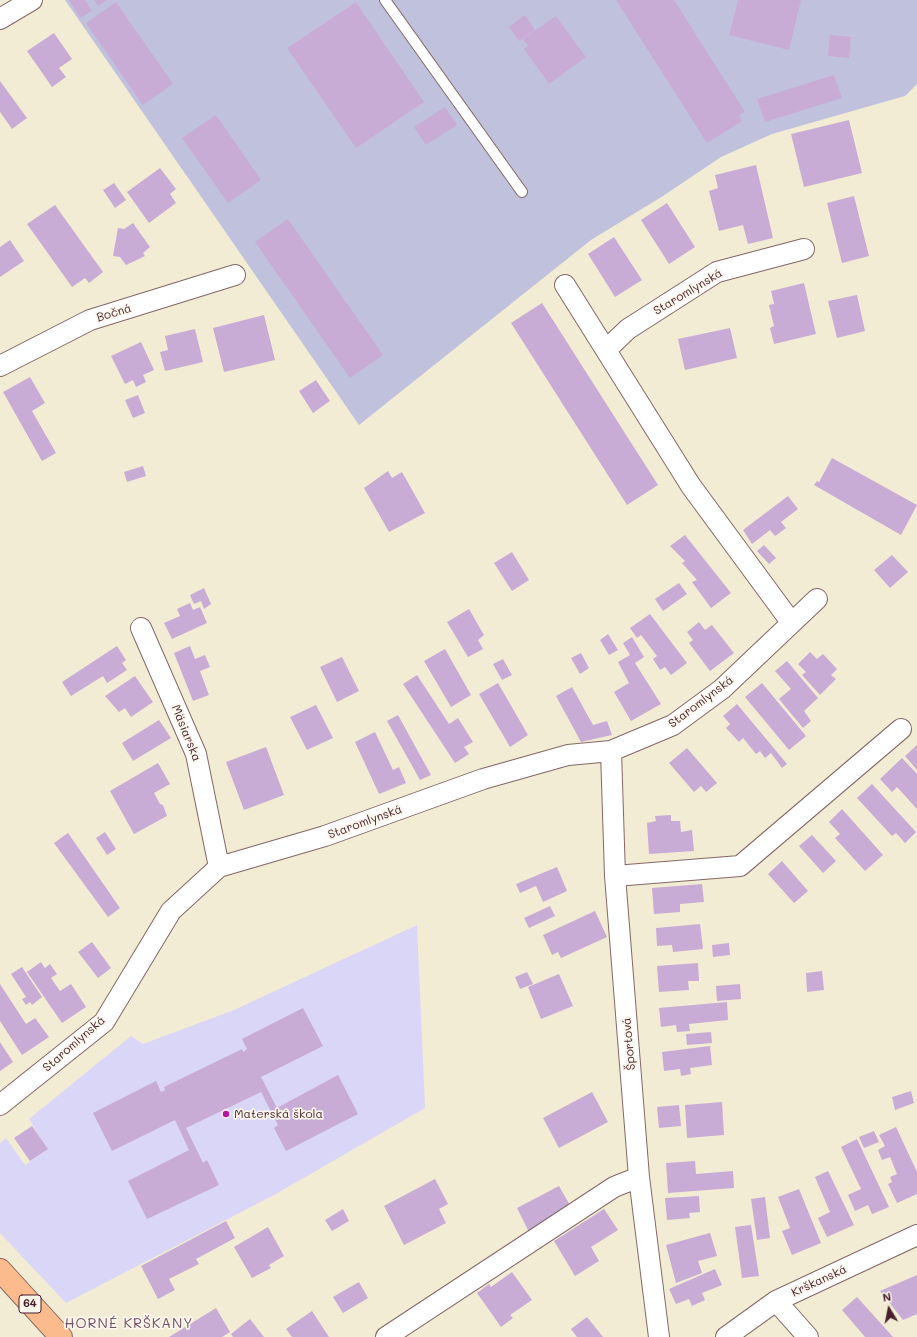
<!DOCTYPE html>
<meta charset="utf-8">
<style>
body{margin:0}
#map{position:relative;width:917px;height:1337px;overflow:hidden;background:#f2ecd4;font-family:Mali,sans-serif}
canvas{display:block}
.north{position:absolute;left:869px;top:1289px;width:40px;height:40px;-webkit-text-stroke:3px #fbf7ec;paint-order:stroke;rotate:350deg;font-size:11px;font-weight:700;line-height:16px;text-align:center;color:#4a1f2b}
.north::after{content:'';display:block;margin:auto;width:14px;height:18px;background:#4a1f2b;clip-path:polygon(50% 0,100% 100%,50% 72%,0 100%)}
</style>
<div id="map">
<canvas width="917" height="1337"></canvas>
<div class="north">N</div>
</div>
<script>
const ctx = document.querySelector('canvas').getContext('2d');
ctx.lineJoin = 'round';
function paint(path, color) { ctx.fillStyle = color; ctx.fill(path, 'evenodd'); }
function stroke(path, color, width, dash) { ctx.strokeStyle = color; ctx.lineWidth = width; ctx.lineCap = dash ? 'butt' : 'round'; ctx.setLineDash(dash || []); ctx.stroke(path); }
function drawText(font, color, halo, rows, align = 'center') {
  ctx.font = font + ' Mali,sans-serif'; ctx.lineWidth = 3.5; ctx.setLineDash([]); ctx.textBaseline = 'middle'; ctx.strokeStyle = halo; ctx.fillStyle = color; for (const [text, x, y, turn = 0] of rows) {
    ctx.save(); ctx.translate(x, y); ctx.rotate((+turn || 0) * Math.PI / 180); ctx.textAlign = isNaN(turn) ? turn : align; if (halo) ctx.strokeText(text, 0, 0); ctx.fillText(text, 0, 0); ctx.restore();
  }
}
paint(new Path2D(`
 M 417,925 L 425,1108 L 274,1195 L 66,1303 L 0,1233 L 0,1143 L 6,1138 L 25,1165 L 47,1149 L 29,1119 L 131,1036 L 143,1044 L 234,1010 Z`), '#dad6f7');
paint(new Path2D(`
 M 65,0 L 917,0 L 917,84 L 905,96 L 772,134 L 721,157 L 663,196 L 591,240 L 359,425 Z`), '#c0c2dd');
paint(new Path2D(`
 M 69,0 L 85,0 L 92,11 L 80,18 Z
 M 94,0 L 107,0 L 98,6 Z
 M 616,0 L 674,0 L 745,112 L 739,115 L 742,121 L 707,143 Z
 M 738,0 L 801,0 L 789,50 L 729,35 Z
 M 116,2 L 173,84 L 143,105 L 86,23 Z
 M 356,2 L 424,102 L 356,148 L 287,48 Z
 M 525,15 L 535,30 L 519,41 L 509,27 Z
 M 556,16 L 586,57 L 549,84 L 524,49 L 528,46 L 523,39 Z
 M 54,33 L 72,59 L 59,68 L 66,77 L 52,87 L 27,51 Z
 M 830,35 L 851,37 L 849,58 L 828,56 Z
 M 834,75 L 842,98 L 765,122 L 757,99 Z
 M 0,81 L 27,118 L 12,129 L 0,112 Z
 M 445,107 L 457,125 L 426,145 L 414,127 Z
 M 216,115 L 261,180 L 228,203 L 182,138 Z
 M 849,120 L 862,173 L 804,187 L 791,134 Z
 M 756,165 L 773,238 L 748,244 L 743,225 L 719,231 L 709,191 L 718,188 L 715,175 Z
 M 160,168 L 176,189 L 170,194 L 176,203 L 149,223 L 127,192 Z
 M 114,183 L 126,200 L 115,208 L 103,190 Z
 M 854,196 L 869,256 L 842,263 L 827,203 Z
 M 667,203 L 695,247 L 669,264 L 641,220 Z
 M 55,205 L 103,272 L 89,283 L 85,278 L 72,287 L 27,224 Z
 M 288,219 L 383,355 L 350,378 L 255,242 Z
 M 133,223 L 150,247 L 143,253 L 145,256 L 126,265 L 120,257 L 113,256 L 118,228 L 124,229 Z
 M 614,237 L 642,280 L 615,297 L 588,254 Z
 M 10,240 L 24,261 L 0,277 L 0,247 Z
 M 804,283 L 816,334 L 774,344 L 770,328 L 774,326 L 769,305 L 774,304 L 771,291 Z
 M 857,295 L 865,331 L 837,338 L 828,301 Z
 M 542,303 L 658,485 L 627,505 L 511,323 Z
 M 264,315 L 275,360 L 224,372 L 213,328 Z
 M 730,328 L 737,358 L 685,370 L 678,339 Z
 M 195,329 L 203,362 L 165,371 L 160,352 L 168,350 L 165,336 Z
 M 141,342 L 154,370 L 143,375 L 146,382 L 136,387 L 133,380 L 125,384 L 111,356 Z
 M 30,377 L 45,403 L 32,411 L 56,453 L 42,461 L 3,392 Z
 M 316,380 L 330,401 L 313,413 L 299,391 Z
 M 138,395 L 145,413 L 133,418 L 125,400 Z
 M 832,458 L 917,505 L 901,535 L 814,485 L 817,481 L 819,482 Z
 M 143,466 L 146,476 L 127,482 L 124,472 Z
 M 388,471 L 392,478 L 402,472 L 425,513 L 389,532 L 364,488 Z
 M 788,496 L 798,509 L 781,522 L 786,528 L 775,536 L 770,530 L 752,544 L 743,530 Z
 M 685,535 L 731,593 L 711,608 L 692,582 L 697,580 L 682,563 L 685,561 L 670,546 Z
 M 764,545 L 776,558 L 769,564 L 757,551 Z
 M 512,552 L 529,580 L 512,591 L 494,563 Z
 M 892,555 L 908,572 L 890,588 L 874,570 Z
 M 679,583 L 687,594 L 663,611 L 655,599 Z
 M 204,588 L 211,604 L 204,609 L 201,601 L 194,604 L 190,595 Z
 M 190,603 L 193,610 L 200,607 L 207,623 L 172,639 L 164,623 L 180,616 L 177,609 Z
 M 469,609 L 484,635 L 478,640 L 483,649 L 468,657 L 447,622 Z
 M 650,614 L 687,663 L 671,675 L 665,667 L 660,670 L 653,659 L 657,656 L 641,635 L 637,638 L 630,628 Z
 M 699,622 L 705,630 L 712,625 L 734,653 L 710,671 L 689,643 L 693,640 L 687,632 Z
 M 608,634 L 618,650 L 609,655 L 600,640 Z
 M 632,637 L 644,657 L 635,663 L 661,704 L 631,721 L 614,692 L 629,683 L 618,662 L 630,655 L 623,643 Z
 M 117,646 L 126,660 L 122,663 L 127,670 L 107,683 L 103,676 L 71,696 L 62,682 Z
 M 190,646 L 195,659 L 205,655 L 210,667 L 200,671 L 209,695 L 193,701 L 174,653 Z
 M 445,649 L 471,695 L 451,707 L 424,661 Z
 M 810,652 L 817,659 L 823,654 L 837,669 L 831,675 L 836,679 L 820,695 L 802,675 L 806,672 L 798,664 Z
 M 581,653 L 589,668 L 580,674 L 571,658 Z
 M 342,657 L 359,691 L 337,702 L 320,667 Z
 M 503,659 L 512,675 L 502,680 L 493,664 Z
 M 787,661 L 818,698 L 804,711 L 811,721 L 803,728 L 779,699 L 791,689 L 775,671 Z
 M 417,675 L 449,724 L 458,718 L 473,742 L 464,747 L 469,754 L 455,763 L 403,684 Z
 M 135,676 L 153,702 L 131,717 L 125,708 L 119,712 L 105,696 Z
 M 498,683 L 528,735 L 510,747 L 479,694 Z
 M 762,683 L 806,736 L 789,750 L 745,697 Z
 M 572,687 L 593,725 L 607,721 L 612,735 L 581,742 L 556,696 Z
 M 737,704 L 787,764 L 782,768 L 771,753 L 765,758 L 760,751 L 756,754 L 743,738 L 739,742 L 726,728 L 730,724 L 723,716 Z
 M 316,705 L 333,738 L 307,750 L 290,717 Z
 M 398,715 L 431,775 L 420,780 L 387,721 Z
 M 159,720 L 171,738 L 133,761 L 122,743 Z
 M 375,732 L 393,770 L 399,767 L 406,783 L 379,794 L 355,742 Z
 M 917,745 L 917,770 L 905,756 Z
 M 266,747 L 284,795 L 244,810 L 226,762 Z
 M 687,748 L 717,783 L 706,792 L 701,786 L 694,792 L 669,763 Z
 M 902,758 L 917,774 L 917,809 L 897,787 L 892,792 L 880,779 Z
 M 158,763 L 170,784 L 154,793 L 160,804 L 163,805 L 167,816 L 134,834 L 110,791 Z
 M 872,784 L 916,832 L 905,843 L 896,833 L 892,836 L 857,798 Z
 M 842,809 L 883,855 L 865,871 L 835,838 L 840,834 L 829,822 Z
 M 671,815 L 671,821 L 680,821 L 681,832 L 692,830 L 694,851 L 649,854 L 647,823 L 656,821 L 655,816 Z
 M 105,832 L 116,849 L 107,855 L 96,838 Z
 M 68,833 L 120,908 L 108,917 L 54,843 Z
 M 812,835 L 836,861 L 823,873 L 799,846 Z
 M 782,861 L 808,891 L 794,903 L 768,874 Z
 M 557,867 L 567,891 L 543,902 L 536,886 L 520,893 L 516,884 Z
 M 702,884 L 704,902 L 680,904 L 680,912 L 654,914 L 652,888 Z
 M 550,906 L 555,916 L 529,928 L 524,918 Z
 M 595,911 L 607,937 L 561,958 L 558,952 L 552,955 L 543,935 Z
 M 700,924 L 703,949 L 673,952 L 672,945 L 657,946 L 656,928 Z
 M 92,942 L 111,968 L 98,978 L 78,952 Z
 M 729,943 L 730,955 L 713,957 L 712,945 Z
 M 41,962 L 45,968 L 50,964 L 57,974 L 51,978 L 60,991 L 71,984 L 86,1007 L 62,1023 L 27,972 Z
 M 698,963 L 699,981 L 688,981 L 689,990 L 659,992 L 657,966 Z
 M 22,967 L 42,997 L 32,1005 L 30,1002 L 26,1005 L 22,999 L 26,997 L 11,974 Z
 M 822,971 L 824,990 L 807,992 L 806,973 Z
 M 527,972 L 533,984 L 520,989 L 515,977 Z
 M 559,974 L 573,1006 L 541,1019 L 528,987 Z
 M 0,984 L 26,1024 L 35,1018 L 49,1037 L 22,1055 L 0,1021 Z
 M 740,984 L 741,999 L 717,1001 L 716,986 Z
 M 727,1002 L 728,1020 L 689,1024 L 690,1031 L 677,1032 L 676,1025 L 661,1027 L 659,1008 Z
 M 303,1008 L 323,1046 L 261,1077 L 277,1108 L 338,1075 L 358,1114 L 286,1151 L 274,1128 L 278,1125 L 261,1092 L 186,1128 L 203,1163 L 207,1160 L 219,1185 L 147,1219 L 128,1181 L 189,1150 L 175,1120 L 112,1151 L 93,1113 L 156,1081 L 161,1092 L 165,1090 L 164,1087 L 242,1049 L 243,1052 L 247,1049 L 242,1039 Z
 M 711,1032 L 712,1043 L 687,1045 L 686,1034 Z
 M 0,1042 L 13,1062 L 0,1071 Z
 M 710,1046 L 712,1065 L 690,1068 L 691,1074 L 681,1076 L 680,1069 L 664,1071 L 662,1052 Z
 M 911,1091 L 914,1103 L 895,1110 L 892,1097 Z
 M 592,1092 L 608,1122 L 559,1148 L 543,1118 Z
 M 722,1102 L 724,1135 L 687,1138 L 685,1105 Z
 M 679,1105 L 681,1126 L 659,1128 L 657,1107 Z
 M 32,1126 L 48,1149 L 30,1161 L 14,1138 Z
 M 896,1127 L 917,1172 L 917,1194 L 897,1203 L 888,1184 L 892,1182 L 890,1177 L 897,1174 L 890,1157 L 882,1160 L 878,1150 L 885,1146 L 879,1135 Z
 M 874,1131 L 879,1142 L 864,1148 L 859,1137 Z
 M 857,1139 L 889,1207 L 872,1214 L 868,1205 L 855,1211 L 848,1195 L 861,1189 L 841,1147 Z
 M 695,1161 L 696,1174 L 733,1171 L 734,1188 L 668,1193 L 666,1163 Z
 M 828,1171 L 854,1225 L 827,1237 L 818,1218 L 830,1212 L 815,1177 Z
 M 435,1179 L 448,1204 L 439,1209 L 446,1223 L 404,1245 L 384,1206 Z
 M 559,1186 L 572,1209 L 529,1232 L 517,1208 Z
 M 799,1189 L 821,1243 L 792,1255 L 782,1231 L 790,1228 L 778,1197 Z
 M 699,1196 L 700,1212 L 689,1213 L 690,1218 L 667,1220 L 665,1198 Z
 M 765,1197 L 770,1238 L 757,1240 L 751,1199 Z
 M 343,1209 L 349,1221 L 332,1231 L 325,1220 Z
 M 604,1209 L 618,1230 L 591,1247 L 599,1261 L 575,1276 L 554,1241 Z
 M 226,1221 L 235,1238 L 196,1259 L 199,1264 L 169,1279 L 175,1290 L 158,1299 L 141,1266 Z
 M 751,1225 L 759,1276 L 742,1278 L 735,1227 Z
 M 268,1227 L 284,1256 L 269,1265 L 271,1268 L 252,1278 L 234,1247 Z
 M 710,1233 L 717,1256 L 698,1261 L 702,1273 L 676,1283 L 666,1245 Z
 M 715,1269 L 722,1285 L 702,1293 L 705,1300 L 692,1306 L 689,1299 L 676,1304 L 669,1289 Z
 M 512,1272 L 532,1300 L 510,1315 L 513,1318 L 501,1327 L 477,1293 L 489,1284 L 491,1287 Z
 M 917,1275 L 917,1314 L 903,1320 L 880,1291 Z
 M 359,1282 L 368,1298 L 343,1313 L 333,1297 Z
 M 857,1297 L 893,1337 L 865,1337 L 842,1310 Z
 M 216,1308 L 230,1332 L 222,1337 L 169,1337 Z
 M 312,1311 L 329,1337 L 292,1337 L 286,1329 Z
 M 587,1317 L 603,1337 L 577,1337 L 571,1329 Z
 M 250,1319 L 264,1337 L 233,1337 L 231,1334 Z`), '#c8acd6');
const lane = new Path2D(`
 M 385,0 L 522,192`);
const street = new Path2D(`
 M 0,19 L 32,0
 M 565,285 L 691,486 L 791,622
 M 606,350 L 628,329 L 717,272 L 804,249
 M 0,366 L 90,320 L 235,275
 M 141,628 L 196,754 L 219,867
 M 611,751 L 615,876 L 639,1177 L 659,1337
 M 615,876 L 740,866 L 901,729
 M 0,1105 L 104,1022 L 171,911 L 219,867 L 325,836 L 483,779 L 568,755 L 611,751 L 673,725 L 722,689 L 817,599
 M 776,1301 L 808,1337
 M 386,1337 L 614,1187 L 639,1177
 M 726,1337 L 776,1301 L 917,1235`);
const primary = new Path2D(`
 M 0,1270 L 61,1337`);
stroke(lane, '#856766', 12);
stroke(street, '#856766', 22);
stroke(primary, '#856766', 24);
stroke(lane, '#fff', 10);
stroke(street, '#fff', 20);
stroke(primary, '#fbbb8d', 22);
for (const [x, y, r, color] of [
 [226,1114,4,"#b5179e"]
]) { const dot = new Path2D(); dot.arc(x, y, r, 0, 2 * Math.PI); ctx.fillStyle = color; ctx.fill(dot); stroke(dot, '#fbf7ec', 1.5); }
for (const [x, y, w] of [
 [30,1304,22]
]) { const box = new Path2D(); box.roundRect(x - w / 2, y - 9, w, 18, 3); ctx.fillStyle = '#fbf7ec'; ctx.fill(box); stroke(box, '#4a1f2b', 1); }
drawText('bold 11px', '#4a1f2b', null, [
 ["64",30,1304]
]);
drawText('12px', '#4a1f2b', '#fbf7ec', [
 ["Staromlynská",688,292,-31],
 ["Bočná",114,313,-17],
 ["Staromlynská",701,702,-37],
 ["Mäsiarska",186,733,68],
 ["Staromlynská",365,822,-20],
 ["Staromlynská",74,1044,-41],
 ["Športová",629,1044,-95],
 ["Krškanská",819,1281,-25]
]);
drawText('12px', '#4a1f2b', '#fbf7ec', [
 ["Materská škola",234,1114]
], 'left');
ctx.letterSpacing = '1px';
drawText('14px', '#765067', '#fbf7ec', [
 ["HORNÉ KRŠKANY",129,1324]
]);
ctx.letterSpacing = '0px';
</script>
